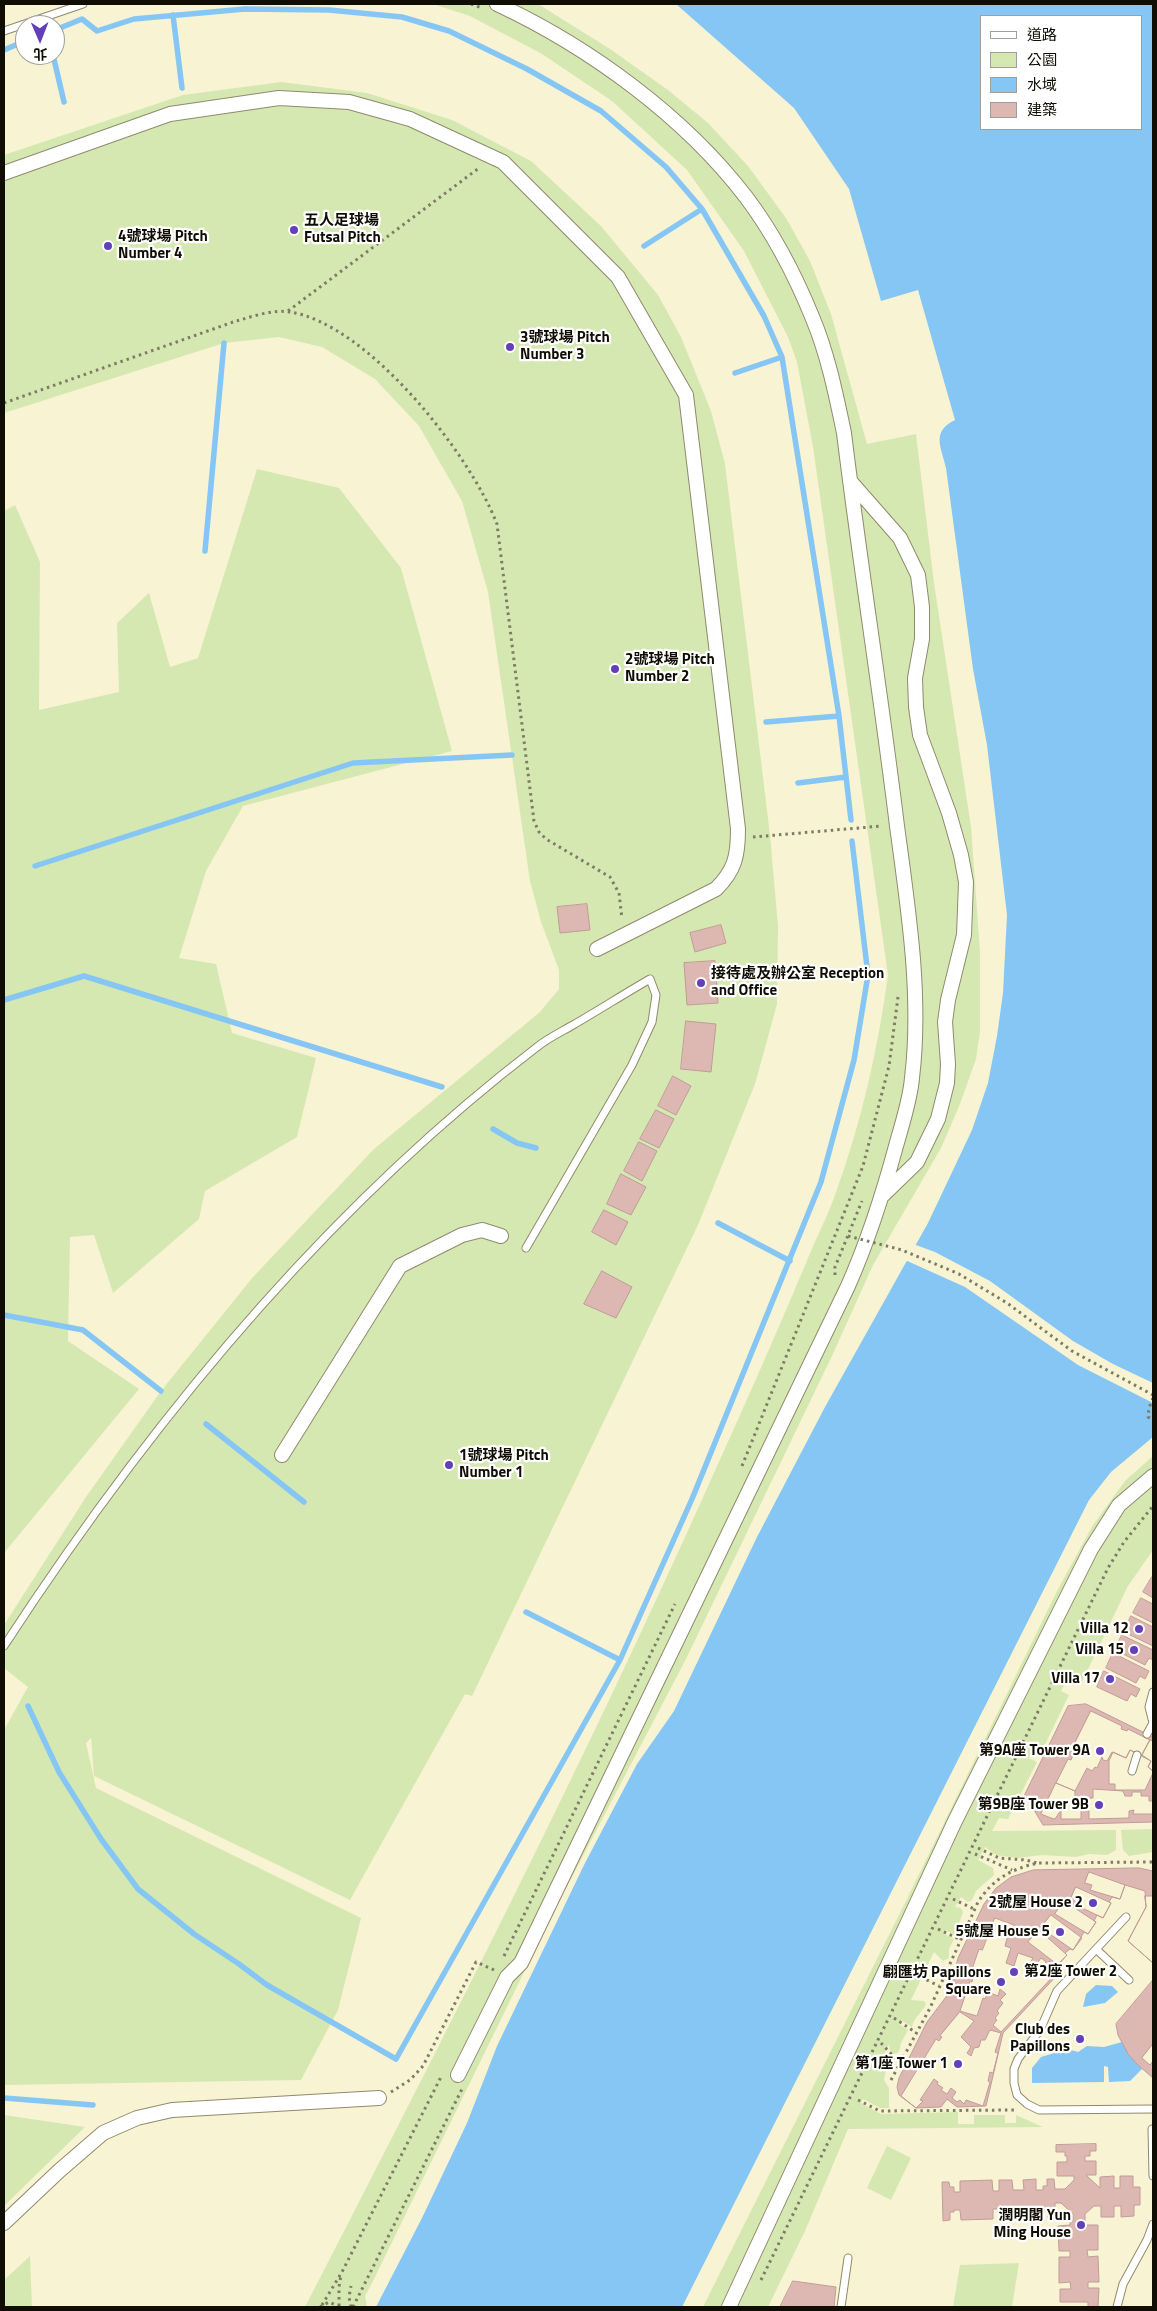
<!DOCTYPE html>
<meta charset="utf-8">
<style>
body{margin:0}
#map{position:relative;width:1157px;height:2311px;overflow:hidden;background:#f8f3d2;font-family:"Titillium Web","Noto Sans TC",sans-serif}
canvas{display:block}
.frame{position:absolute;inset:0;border:5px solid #100e04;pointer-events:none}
.legend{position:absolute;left:980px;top:15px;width:162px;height:115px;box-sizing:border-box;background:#fff;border:1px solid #9f9f9b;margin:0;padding:6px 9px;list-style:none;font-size:15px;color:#100e04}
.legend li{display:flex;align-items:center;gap:10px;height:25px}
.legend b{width:25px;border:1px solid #9f9f9b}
.north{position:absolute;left:15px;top:15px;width:50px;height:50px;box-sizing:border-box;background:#fff;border:1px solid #9f9f9b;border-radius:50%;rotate:179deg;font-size:14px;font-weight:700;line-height:20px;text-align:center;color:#100e04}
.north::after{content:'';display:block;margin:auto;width:18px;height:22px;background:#6340b8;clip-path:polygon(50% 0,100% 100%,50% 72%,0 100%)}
</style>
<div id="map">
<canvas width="1157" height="2311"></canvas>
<div class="frame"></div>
<ul class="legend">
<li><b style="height:6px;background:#fff"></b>道路</li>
<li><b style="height:14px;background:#d6e8b1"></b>公園</li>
<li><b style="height:14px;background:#86c6f5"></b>水域</li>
<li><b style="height:14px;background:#ddb8b3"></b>建築</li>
</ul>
<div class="north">北</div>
</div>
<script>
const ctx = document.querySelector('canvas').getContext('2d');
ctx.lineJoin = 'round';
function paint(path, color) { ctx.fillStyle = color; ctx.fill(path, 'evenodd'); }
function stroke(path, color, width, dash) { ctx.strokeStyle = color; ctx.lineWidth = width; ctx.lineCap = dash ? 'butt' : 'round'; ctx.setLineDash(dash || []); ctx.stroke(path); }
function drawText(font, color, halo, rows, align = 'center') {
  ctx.font = font + ' "Titillium Web","Noto Sans TC",sans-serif'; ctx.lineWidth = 4.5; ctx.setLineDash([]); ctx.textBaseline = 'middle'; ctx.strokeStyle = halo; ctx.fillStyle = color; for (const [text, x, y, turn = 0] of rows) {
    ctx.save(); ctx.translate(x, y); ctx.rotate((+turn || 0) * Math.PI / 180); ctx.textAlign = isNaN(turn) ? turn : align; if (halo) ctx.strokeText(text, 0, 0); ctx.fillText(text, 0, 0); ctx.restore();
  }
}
paint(new Path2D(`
 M 433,4 L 538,4 L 610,49 L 668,90 L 708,123 L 748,166 L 786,218 L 810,261 L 831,314 L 867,444 L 916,434 L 934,583 L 971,827 L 980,952 L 980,1032 L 976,1059 L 960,1104 L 941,1148 L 873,1265 L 831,1358 L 686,1659 L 551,1917 L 372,2283 L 365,2296 L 367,2307 L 305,2307 C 445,2036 584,1763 709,1484 C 742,1411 775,1337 806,1263 C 815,1240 827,1218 835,1195 C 861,1124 878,1049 888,975 L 813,447 L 797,362 L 788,337 L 744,251 L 687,170 L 612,101 L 542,54 L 470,16 Z
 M 281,82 L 367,93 L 452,120 L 531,161 L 601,226 L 658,295 L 681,337 L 711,411 L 725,464 L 770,835 L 778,926 L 777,1004 L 755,1084 L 698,1225 L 472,1696 L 465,1694 L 350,1900 L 94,1776 L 91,1738 L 86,1743 L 96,1788 L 361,1918 L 338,2010 L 301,2080 L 4,2085 L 4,1730 L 28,1687 L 4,1668 L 4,1625 L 86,1497 L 161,1391 L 253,1277 L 374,1149 L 540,1012 L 559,989 L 559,970 L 541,922 L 530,881 L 488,592 L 462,501 L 419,426 L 375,379 L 322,347 L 279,337 L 224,343 L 4,413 L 4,155 L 183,95 Z
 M 257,469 L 339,488 L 401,568 L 452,751 L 243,806 L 206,871 L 179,958 L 216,964 L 232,1033 L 316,1058 L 297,1137 L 205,1191 L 199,1219 L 113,1293 L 94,1235 L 70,1237 L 68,1341 L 139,1389 L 4,1553 L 4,511 L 15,505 L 40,562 L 39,710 L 119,692 L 117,623 L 149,593 L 170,667 L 198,658 Z
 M 1153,1456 L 1153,1550 L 1128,1586 L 1081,1684 L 1068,1678 L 1061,1691 L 1069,1695 L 1040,1755 L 1032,1751 L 1029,1758 L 1037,1762 L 1008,1819 L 999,1818 L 992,1831 L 1116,1830 L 1116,1850 L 1107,1855 L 1089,1854 L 1076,1857 L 1042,1855 L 1017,1858 L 996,1855 L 985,1847 L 978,1860 L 993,1868 L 994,1875 L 976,1891 L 972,1900 L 968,1902 L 961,1897 L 955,1907 L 961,1908 L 963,1912 L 955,1935 L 945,1930 L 943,1933 L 954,1939 L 949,1949 L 949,1958 L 943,1961 L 934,1952 L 911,2000 L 924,2001 L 926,2004 C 922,2013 914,2017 912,2027 L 901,2020 L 899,2024 L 908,2030 L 901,2043 L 899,2052 L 893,2054 L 890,2051 L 889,2044 L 885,2052 L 893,2062 L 886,2071 L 884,2080 L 889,2088 L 889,2108 L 880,2108 L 863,2099 L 861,2103 L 881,2114 L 958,2112 L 958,2124 L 974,2124 L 974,2115 L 1005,2115 L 1005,2123 L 1016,2123 L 1016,2115 L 1043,2127 L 848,2129 L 805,2231 L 768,2307 L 703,2307 L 905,1903 L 1056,1593 L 1093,1525 L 1125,1481 Z
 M 1153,1829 L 1153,1852 L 1129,1856 L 1123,1850 L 1121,1830 Z
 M 4,2115 L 85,2127 L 4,2206 Z
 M 887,2146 L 911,2158 L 891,2200 L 867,2188 Z
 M 30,2256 L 32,2307 L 4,2307 L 4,2280 Z
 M 1019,2263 L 1012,2307 L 953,2307 L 960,2265 Z`), '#d6e8b1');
paint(new Path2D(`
 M 676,4 L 1153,4 L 1153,1437 L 1111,1472 L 1089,1500 L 682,2307 L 376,2307 L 422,2218 L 467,2123 L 497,2046 L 585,1863 L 637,1764 L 674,1711 L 757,1537 L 825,1407 L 928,1223 L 972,1130 L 988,1083 L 997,1036 L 1003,993 L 1007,915 L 987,745 L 973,669 L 946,468 C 941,446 931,432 955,420 L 918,290 L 881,301 L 849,189 L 794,108 ZM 981,16 L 1141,16 L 1141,129 L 981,129 Z
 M 1096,1985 L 1112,1986 L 1118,1992 L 1105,2003 L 1083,2007 L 1086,1994 Z
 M 1122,2042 L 1131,2057 L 1142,2069 L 1130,2081 L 1109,2082 L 1108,2067 L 1104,2066 L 1104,2082 L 1032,2083 L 1032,2068 L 1041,2057 C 1053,2054 1066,2047 1078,2052 L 1087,2046 L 1104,2047 Z`), '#86c6f5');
paint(new Path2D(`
 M 913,1244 L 935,1252 L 990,1281 L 1073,1341 L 1113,1364 L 1153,1383 L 1153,1403 L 1078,1365 L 965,1287 L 905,1260 Z`), '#f8f3d2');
stroke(new Path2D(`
 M 173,15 L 182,88
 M 55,30 L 82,19 L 97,31 L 134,19 L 245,9 L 329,10 L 402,17 L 449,31 L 527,69 L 601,111 L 666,167 L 702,209 L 764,316 L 782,357 L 839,716 L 851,820
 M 4,50 L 25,41
 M 53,55 L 64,102
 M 644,246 L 702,209
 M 735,373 L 782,357
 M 205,551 L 224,343
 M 766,722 L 839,716
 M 798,783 L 846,777
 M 35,866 L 353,763 L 512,755
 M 4,1000 L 84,976 L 442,1087
 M 493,1129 L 517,1143 L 536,1148
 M 718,1223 L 790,1261
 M 4,1315 L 83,1330 L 161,1391
 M 206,1424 L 304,1502
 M 526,1612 L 620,1660
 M 28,1706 L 59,1772 L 101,1839 L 138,1889 L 194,1934 L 239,1964 L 267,1985 L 396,2059 L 620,1660 L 692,1499 L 821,1182 L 854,1060 L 868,975 L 852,841
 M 4,2098 L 93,2105`), '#86c6f5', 5.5);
const building = new Path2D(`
 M 587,904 L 590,930 L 560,933 L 557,907 Z
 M 721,925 L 726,943 L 695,952 L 690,933 Z
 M 715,961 L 718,1003 L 687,1005 L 684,963 Z
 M 686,1021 L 716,1024 L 711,1072 L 681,1069 Z
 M 673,1076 L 691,1086 L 676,1115 L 658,1106 Z
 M 656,1110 L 674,1119 L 659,1148 L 640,1139 Z
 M 639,1142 L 657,1151 L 642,1181 L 624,1171 Z
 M 621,1174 L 646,1187 L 631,1215 L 607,1204 Z
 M 604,1210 L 628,1222 L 616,1245 L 592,1232 Z
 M 602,1271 L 632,1287 L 616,1318 L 584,1304 Z
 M 1152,1577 L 1153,1578 L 1153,1598 L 1143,1592 Z
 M 1141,1598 L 1153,1604 L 1153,1623 L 1133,1613 Z
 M 1131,1616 L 1153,1627 L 1153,1646 L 1124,1632 Z
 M 1122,1635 L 1153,1650 L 1153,1660 L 1149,1658 L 1145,1665 L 1115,1650 Z
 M 1113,1653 L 1149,1671 L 1145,1679 L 1140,1676 L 1136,1683 L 1106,1668 Z
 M 1104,1671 L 1140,1689 L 1136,1697 L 1131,1694 L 1127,1701 L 1097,1687 Z
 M 1086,1704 L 1153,1737 L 1153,1771 L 1148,1767 L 1151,1761 L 1130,1750 L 1126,1758 L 1113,1752 L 1109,1761 L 1109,1784 L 1115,1784 L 1115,1790 L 1145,1790 L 1153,1773 L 1153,1822 L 1043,1825 L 1034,1810 L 1038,1803 L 1024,1796 L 1068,1706 Z
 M 1091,1711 L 1122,1726 L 1121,1729 L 1127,1731 L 1128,1729 L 1150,1740 L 1142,1755 L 1130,1750 L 1126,1758 L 1112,1752 L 1107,1761 L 1103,1760 L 1102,1757 L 1097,1768 L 1095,1767 L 1092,1771 L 1087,1768 L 1075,1791 L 1056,1783 L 1068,1759 L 1071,1760 L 1074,1753 L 1071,1751 Z
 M 1150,1740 L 1153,1741 L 1153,1771 L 1148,1767 L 1151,1761 L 1142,1755 Z
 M 1056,1783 L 1075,1791 L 1075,1799 L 1093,1798 L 1093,1789 L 1123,1791 L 1125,1796 L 1132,1796 L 1132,1792 L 1141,1792 L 1141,1796 L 1149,1796 L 1149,1801 L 1153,1801 L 1153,1814 L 1133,1814 L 1134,1810 L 1129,1811 L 1129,1818 L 1089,1819 L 1089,1811 L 1081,1811 L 1081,1819 L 1061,1819 L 1061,1810 L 1055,1819 L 1051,1818 L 1041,1814 Z
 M 1139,1868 L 1153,1871 L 1153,1963 L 1128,1941 L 1146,1907 L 1145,1891 L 1125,1885 L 1120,1899 L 1112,1897 L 1109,1902 L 1111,1903 L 1103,1918 L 1097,1915 L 1094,1921 L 1096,1922 L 1088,1934 L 1084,1932 L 1073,1950 L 1070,1949 L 1065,1953 L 1067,1955 L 1056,1966 L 1061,1971 L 1003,2033 L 986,2106 L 957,2107 L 947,2099 L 941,2107 L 916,2108 L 899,2095 L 897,2087 L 899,2078 L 927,2022 L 949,1993 L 958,1958 L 984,1904 L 996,1888 L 1011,1877 L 1033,1870 Z
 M 1089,1872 L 1125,1885 L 1120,1899 L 1090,1890 L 1092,1885 L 1085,1883 Z
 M 1076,1887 L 1111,1903 L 1103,1918 L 1076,1905 L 1077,1902 L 1071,1898 Z
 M 1145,1896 L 1153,1896 L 1153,1963 L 1128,1941 L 1146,1907 Z
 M 1064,1901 L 1096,1922 L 1088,1934 L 1055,1914 Z
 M 1051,1915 L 1082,1938 L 1073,1950 L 1041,1928 Z
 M 995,1918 L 1014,1925 L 1012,1932 L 1009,1931 L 1005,1946 L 1011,1948 L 1006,1963 L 1014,1966 L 1018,1953 L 1033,1958 L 1030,1963 L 1036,1965 L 1041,1958 L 1046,1962 L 1044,1964 L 1046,1965 L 1049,1961 L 1059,1970 L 1001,2032 L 993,2025 L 997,2020 L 995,2018 L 999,2013 L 997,2011 L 1003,2003 L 1000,2000 L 1006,1994 L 1000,1989 L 998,1996 L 988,1992 L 985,1999 L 983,1998 L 977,2016 L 960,2011 L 970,1981 L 972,1982 L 973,1977 L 970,1975 L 979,1949 L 982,1950 Z
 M 1039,1930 L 1067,1955 L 1058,1965 L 1028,1942 Z
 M 1153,1980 L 1153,2078 L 1138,2065 L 1128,2054 L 1118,2035 L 1116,2024 Z
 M 960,2012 L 974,2021 L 961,2037 L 971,2047 L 967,2053 L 971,2056 L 974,2048 L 979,2047 L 981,2040 L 985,2040 L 990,2030 L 1001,2033 L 995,2052 L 998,2053 L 993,2073 L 990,2072 L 988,2081 L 990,2082 L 983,2106 L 966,2100 L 964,2104 L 960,2100 L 957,2102 L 952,2098 L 956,2092 L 951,2088 L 947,2094 L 941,2090 L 943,2088 L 937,2084 L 938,2082 L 934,2079 L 920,2100 L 923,2101 L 916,2108 L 901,2096 L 936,2039 L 939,2041 L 942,2037 L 940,2036 Z
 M 1153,2044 L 1153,2061 L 1150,2065 L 1142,2058 Z
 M 1096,2144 L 1096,2151 L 1090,2151 L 1090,2156 L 1085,2156 L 1085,2161 L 1096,2161 L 1096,2175 L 1086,2175 L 1100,2188 L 1100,2177 L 1114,2176 L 1114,2188 L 1120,2188 L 1120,2176 L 1133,2176 L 1133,2187 L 1140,2187 L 1140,2205 L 1134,2205 L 1134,2216 L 1121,2217 L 1121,2206 L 1114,2206 L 1114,2217 L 1101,2217 L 1101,2206 L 1094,2206 L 1085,2214 L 1085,2225 L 1098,2225 L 1098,2250 L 1087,2250 L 1088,2257 L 1098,2256 L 1099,2282 L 1088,2282 L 1088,2288 L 1099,2288 L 1098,2307 L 1088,2307 L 1088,2302 L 1060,2302 L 1060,2289 L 1071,2289 L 1070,2282 L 1059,2283 L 1059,2257 L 1070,2257 L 1070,2251 L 1059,2251 L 1058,2226 L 1070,2225 L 1070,2222 L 1073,2221 L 1073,2214 L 1061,2203 L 1055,2203 L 1055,2218 L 1048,2218 L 1048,2211 L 1043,2211 L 1043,2208 L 1037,2208 L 1037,2218 L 1024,2219 L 1024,2208 L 1013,2208 L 1013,2219 L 1000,2219 L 1000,2209 L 993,2209 L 993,2219 L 961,2220 L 960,2210 L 954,2210 L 954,2212 L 950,2212 L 950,2220 L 943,2221 L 942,2182 L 949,2182 L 950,2187 L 954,2187 L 954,2192 L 960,2192 L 960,2181 L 992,2180 L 993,2191 L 999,2191 L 999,2180 L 1012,2180 L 1013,2190 L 1024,2190 L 1023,2180 L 1036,2179 L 1036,2190 L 1043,2190 L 1043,2186 L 1047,2186 L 1047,2179 L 1054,2179 L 1055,2189 L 1065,2189 L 1074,2180 L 1074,2176 L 1057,2176 L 1057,2162 L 1067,2162 L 1067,2156 L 1065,2156 L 1065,2152 L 1056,2152 L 1056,2145 Z
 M 793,2281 L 836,2287 L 834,2307 L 780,2307 Z`);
paint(building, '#ddb8b3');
stroke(building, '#c09c98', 1);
const lane = new Path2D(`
 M 4,31 L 83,4
 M 4,1646 C 150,1422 324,1210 537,1047 C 548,1038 561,1032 573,1025 C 599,1010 624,994 650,979 L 656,995 L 652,1022 L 632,1065 L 526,1248
 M 1153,1692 L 1149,1707 L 1153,1723
 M 1147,1734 L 1153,1723
 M 1132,1771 L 1137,1755
 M 1126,1917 L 1057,1991 L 1040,2030 L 1018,2059 L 1014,2069 L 1014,2083 L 1017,2095 L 1027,2104 L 1039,2110 L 1153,2109
 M 1096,1949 L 1129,1980
 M 1152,2129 L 1153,2176
 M 841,2307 L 848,2258
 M 1117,2307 L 1123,2284 L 1147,2240 L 1153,2224`);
const street = new Path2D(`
 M 4,173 L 170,114 L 279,98 L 349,102 L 410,119 L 503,162 L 618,277 L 686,395 L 738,829 C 738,856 735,870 716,889 L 597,949
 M 850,481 L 900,538 L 918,575 L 922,607 L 922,639 L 915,678 L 916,707 L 920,735 L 949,813 L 961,855 L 966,882 L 964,935 L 948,1000 L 945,1022 L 948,1064 L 947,1083 L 938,1119 L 917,1162 L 883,1195
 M 282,1455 L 400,1266 L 462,1235 L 482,1230 L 501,1236
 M 458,2075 L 507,1977 L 521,1963 L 848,1286 C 868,1241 883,1194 896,1146 C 902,1124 910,1101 912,1078 C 922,995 908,908 897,826 C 881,695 860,564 844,433 C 836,395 828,355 813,319 C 796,277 774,234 746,197 C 684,116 589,47 497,4
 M 4,2223 L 59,2171 L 103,2133 L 137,2118 L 172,2110 L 379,2098
 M 729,2307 L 955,1821 L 1091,1549 L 1119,1505 L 1153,1476`);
stroke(lane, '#908a6d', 9);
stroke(street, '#908a6d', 16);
stroke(new Path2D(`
 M 471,4 L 482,8
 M 288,311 L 479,168
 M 4,403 L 233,322 C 251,317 272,309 290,312 C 368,324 470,454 497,524 L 534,821 L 539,832 L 546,839 L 610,877 L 619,893 L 622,919
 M 753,837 L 882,826
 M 835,1275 L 835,1267 L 862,1201
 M 1153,1398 L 1149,1408 L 1148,1417 L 1153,1420
 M 742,1466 L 863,1166 L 889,1066 L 898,997
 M 978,1848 L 999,1858 L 1026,1860 L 1037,1863
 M 975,1854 L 1012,1870
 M 953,1899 L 974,1909
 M 938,1929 L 961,1940
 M 504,1956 L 675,1604
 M 915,1974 L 939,1986
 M 894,2018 L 915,2032
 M 881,2043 L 893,2056 L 900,2061
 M 891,2080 L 930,2008 L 978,1902 C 993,1879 1011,1869 1038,1863 L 1153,1862
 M 391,2092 L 410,2080 L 423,2066 L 476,1962 L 494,1970
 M 858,2100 L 880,2111 L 1015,2110
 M 761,2280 L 1108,1568 L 1124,1542 L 1153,1506
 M 322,2305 L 342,2272 L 442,2075
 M 339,2306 L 339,2287 L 341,2275
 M 320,2307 L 329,2302 L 338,2306
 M 351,2307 L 349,2297 L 351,2286
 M 353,2307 L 462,2089`), '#7e7b66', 3, [2.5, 4]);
stroke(lane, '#fff', 7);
stroke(street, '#fff', 14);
stroke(new Path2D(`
 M 848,1236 L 902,1250 L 959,1274 L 1007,1303 L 1072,1351 L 1153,1395`), '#7e7b66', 3, [2.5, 4]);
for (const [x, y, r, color] of [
 [294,230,5,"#6340b8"],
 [108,246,5,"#6340b8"],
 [510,347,5,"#6340b8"],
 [615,669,5,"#6340b8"],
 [701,983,5,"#6340b8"],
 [449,1465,5,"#6340b8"],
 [1139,1629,5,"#6340b8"],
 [1134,1650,5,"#6340b8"],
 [1110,1679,5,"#6340b8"],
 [1100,1751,5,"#6340b8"],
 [1099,1805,5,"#6340b8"],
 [1093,1903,5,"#6340b8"],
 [1060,1932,5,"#6340b8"],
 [1014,1972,5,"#6340b8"],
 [1001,1982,5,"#6340b8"],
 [1080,2039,5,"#6340b8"],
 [958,2064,5,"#6340b8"],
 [1081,2225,5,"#6340b8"]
]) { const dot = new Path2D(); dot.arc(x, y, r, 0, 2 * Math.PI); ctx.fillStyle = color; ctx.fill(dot); stroke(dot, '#fff', 2); }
drawText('bold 15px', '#100e04', '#fff', [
 ["五人足球場",304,221,"left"],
 ["Futsal Pitch",304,238,"left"],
 ["4號球場 Pitch",118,237,"left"],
 ["Number 4",118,254,"left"],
 ["3號球場 Pitch",520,338,"left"],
 ["Number 3",520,355,"left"],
 ["2號球場 Pitch",625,660,"left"],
 ["Number 2",625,677,"left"],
 ["接待處及辦公室 Reception",711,974,"left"],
 ["and Office",711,991,"left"],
 ["1號球場 Pitch",459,1456,"left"],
 ["Number 1",459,1473,"left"],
 ["Villa 12",1129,1629],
 ["Villa 15",1124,1650],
 ["Villa 17",1100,1679],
 ["第9A座 Tower 9A",1090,1751],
 ["第9B座 Tower 9B",1089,1805],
 ["2號屋 House 2",1083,1903],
 ["5號屋 House 5",1050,1932],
 ["第2座 Tower 2",1024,1972,"left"],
 ["翩匯坊 Papillons",991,1973],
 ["Square",991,1990],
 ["Club des",1070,2030],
 ["Papillons",1070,2047],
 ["第1座 Tower 1",948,2064],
 ["潤明閣 Yun",1071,2216],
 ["Ming House",1071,2233]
], 'right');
</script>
